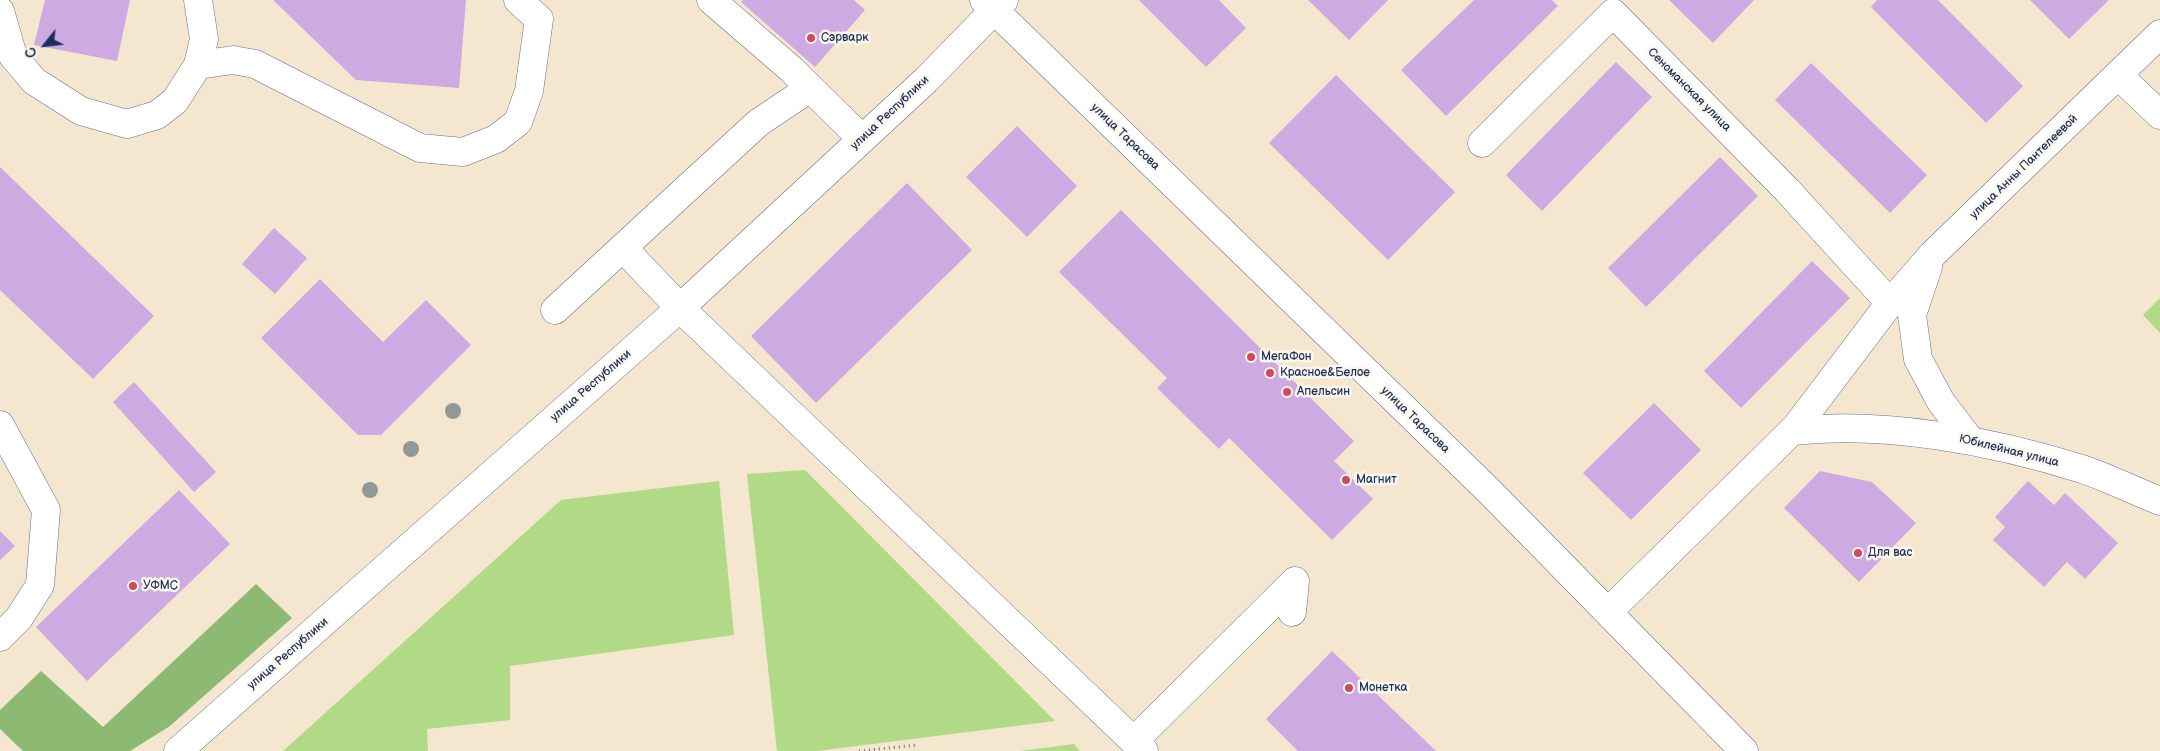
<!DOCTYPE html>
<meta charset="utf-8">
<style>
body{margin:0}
#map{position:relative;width:2160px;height:751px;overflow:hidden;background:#f5e7cf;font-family:"Balsamiq Sans",sans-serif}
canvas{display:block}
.north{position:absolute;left:20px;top:20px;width:50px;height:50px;-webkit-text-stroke:4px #fbf7ec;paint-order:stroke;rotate:241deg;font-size:14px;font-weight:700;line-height:20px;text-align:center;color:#1b2f5e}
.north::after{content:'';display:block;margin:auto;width:18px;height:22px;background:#1b2f5e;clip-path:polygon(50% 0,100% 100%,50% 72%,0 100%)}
</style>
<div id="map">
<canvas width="2160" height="751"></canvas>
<div class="north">С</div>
</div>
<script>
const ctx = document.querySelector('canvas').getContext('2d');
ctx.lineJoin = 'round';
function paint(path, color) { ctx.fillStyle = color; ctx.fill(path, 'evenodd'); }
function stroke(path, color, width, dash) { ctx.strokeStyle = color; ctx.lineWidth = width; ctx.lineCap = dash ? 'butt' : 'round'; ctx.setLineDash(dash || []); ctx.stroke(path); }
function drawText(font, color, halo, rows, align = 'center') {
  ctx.font = font + ' "Balsamiq Sans",sans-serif'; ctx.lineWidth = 5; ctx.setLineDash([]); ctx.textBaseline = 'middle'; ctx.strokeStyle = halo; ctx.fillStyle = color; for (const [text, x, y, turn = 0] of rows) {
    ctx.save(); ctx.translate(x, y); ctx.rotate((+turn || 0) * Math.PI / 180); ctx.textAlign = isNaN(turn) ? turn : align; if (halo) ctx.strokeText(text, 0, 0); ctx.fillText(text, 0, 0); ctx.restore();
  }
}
paint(new Path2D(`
 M 2160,298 L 2160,333 L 2143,315 Z
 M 805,470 L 1055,721 L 817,751 L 777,751 L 747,474 Z
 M 719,481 L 734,635 L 510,666 L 510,720 L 427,729 L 428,751 L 283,751 L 561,500 Z
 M 1074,744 L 1080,751 L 1020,751 Z`), '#b0da85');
paint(new Path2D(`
 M 256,584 L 292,618 L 170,726 L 130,751 L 23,751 L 0,729 L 0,710 L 41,671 L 103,727 Z`), '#8cba72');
paint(new Path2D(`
 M 45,0 L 130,0 L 117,61 L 34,45 Z
 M 273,0 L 466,0 L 459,88 L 356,80 Z
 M 743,0 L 854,0 L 865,10 L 815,67 L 741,2 Z
 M 1139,0 L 1219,0 L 1246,28 L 1206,67 Z
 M 1308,0 L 1388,0 L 1349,40 Z
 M 1474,0 L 1552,0 L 1558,6 L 1446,116 L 1401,70 Z
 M 1669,0 L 1754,0 L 1713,43 Z
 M 1877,0 L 1938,0 L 2023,86 L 1986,123 L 1871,7 Z
 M 2030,0 L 2107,0 L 2108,1 L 2069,39 Z
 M 1616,62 L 1652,97 L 1542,211 L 1506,175 Z
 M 1811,63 L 1927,175 L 1890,213 L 1775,100 Z
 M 1336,75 L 1455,192 L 1388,260 L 1269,143 Z
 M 1017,126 L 1077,186 L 1027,237 L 966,177 Z
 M 1720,157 L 1758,196 L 1646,307 L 1608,268 Z
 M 0,167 L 154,316 L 93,379 L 0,290 Z
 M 907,183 L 972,250 L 816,403 L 751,336 Z
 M 1121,210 L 1354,441 L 1334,461 L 1373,499 L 1332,540 L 1229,438 L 1219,449 L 1157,388 L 1167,378 L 1059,272 Z
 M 274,228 L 307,258 L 275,294 L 242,264 Z
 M 1812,261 L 1850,298 L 1741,408 L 1704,371 Z
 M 320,279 L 383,342 L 426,300 L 471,345 L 381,435 L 358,435 L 261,338 Z
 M 134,382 L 216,472 L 194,492 L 113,402 Z
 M 1654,403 L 1701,450 L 1631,520 L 1583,473 Z
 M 1820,471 L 1872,482 L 1916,523 L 1859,582 L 1784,508 Z
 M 2028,481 L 2054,505 L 2065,493 L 2118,543 L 2085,579 L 2067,562 L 2044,587 L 1993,540 L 2005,527 L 1995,517 Z
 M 179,490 L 230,544 L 87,681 L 36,627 Z
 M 0,531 L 15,546 L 0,560 Z
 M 1332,651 L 1436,751 L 1298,751 L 1266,719 Z`), '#cdaae2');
const minor = new Path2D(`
 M 711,0 L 792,70 L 862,139
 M 984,0 L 1489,491 L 1744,751
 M 0,11 L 13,56 L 34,81 L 81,111 L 127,124 L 157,115 L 175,101 L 198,65 L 204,39 L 198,0
 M 198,65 L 233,60 L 255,64 L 420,148 L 463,152 L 496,139 L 518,122 L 529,91 L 539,19 L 518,0
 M 2118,75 L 2160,115
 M 1482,143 L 1613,13 L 1787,190 L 1890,303
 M 623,248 L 680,308 L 1144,751
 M 1928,267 L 1912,315 L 1918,359 L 1941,402 L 1970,440
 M 555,310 L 758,123 L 810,88
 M 0,425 L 46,510 L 40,585 L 19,618 L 0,637
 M 1792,431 C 1886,421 1993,441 2082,469 C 2109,478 2134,491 2160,501
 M 1608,612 L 1796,427 L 1890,303 L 1933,254 L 2160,34
 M 1135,740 L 1295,581 L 1292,612
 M 178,751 L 680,308 L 926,80 L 1004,0`);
stroke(minor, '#676f86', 29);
stroke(new Path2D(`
 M 859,751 L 918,745`), '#676f86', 3, [1, 4]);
stroke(minor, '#fff', 28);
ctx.fillStyle = '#919996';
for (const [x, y] of [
 [453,411],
 [411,449],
 [370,490]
]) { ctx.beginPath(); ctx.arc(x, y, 8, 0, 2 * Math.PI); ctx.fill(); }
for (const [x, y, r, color] of [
 [811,38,5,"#d1495b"],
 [1251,357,5,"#d1495b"],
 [1270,373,5,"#d1495b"],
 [1287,392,5,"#d1495b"],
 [1346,480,5,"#d1495b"],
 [1858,553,5,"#d1495b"],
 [133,586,5,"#d1495b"],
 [1349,688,5,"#d1495b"]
]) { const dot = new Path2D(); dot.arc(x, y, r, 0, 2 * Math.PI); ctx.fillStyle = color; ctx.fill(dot); stroke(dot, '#fbf7ec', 2); }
drawText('12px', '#1b2f5e', '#fbf7ec', [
 ["Сэрварк",821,38],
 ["МегаФон",1261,357],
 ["Красное&Белое",1280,373],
 ["Апельсин",1297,392],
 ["Магнит",1356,480],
 ["Для вас",1868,553],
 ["УФМС",143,586],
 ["Монетка",1359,688]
], 'left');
drawText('12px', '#1b2f5e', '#fbf7ec', [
 ["Сеноманская улица",1689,90,45],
 ["улица Республики",890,113,-43],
 ["улица Тарасова",1125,137,44],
 ["улица Анны Пантелеевой",2024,167,-44],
 ["улица Республики",591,386,-41],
 ["улица Тарасова",1415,420,44],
 ["Юбилейная улица",2009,451,14],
 ["улица Республики",288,654,-41]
]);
</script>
